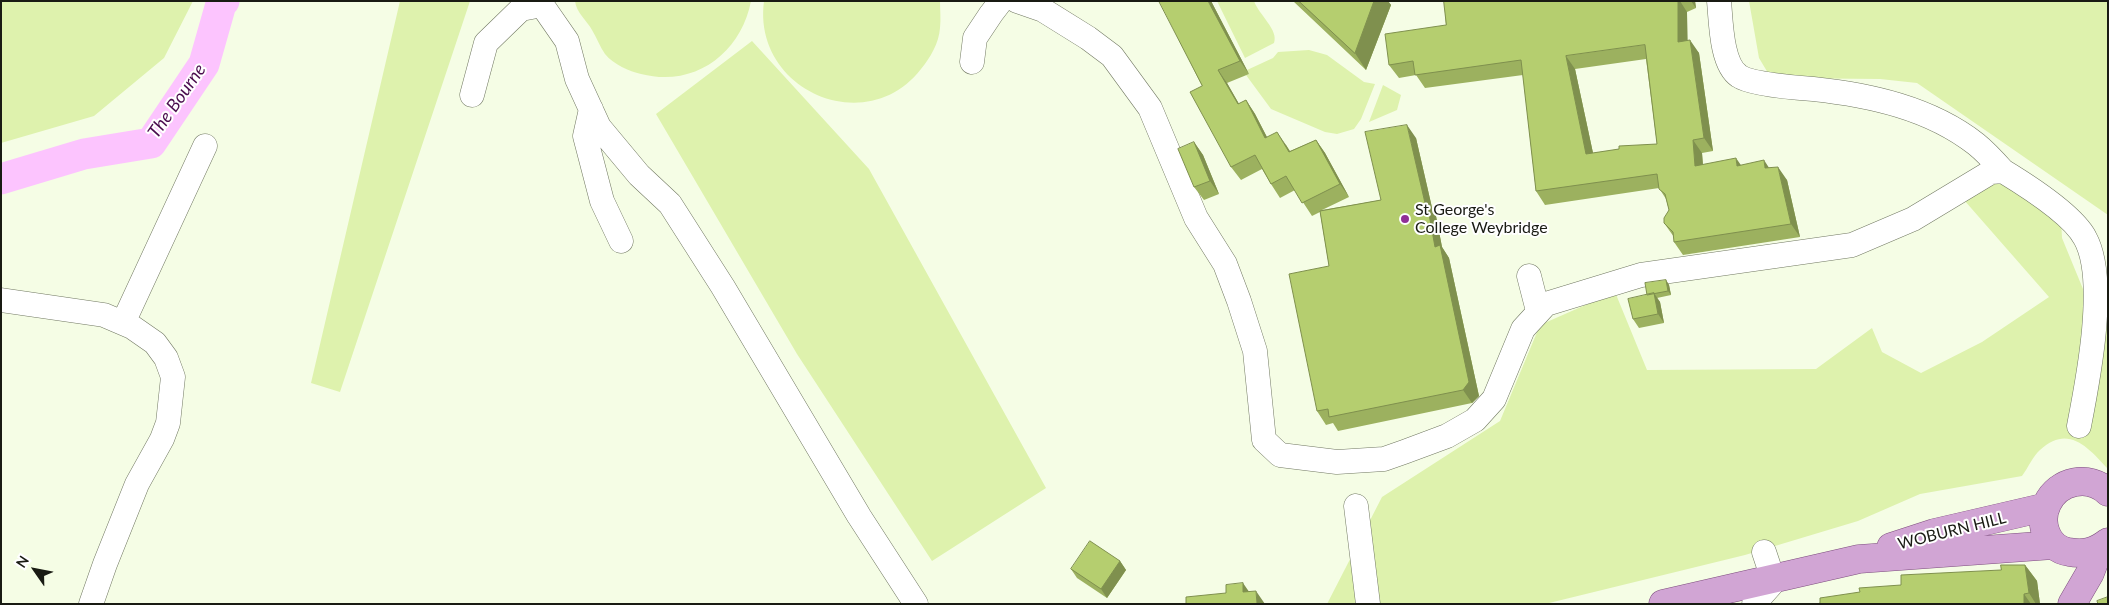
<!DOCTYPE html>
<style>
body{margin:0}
#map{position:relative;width:2109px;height:605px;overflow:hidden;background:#f5fde5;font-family:Lato,sans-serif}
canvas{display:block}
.frame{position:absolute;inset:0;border:2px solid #191b13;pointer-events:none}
.north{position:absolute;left:10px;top:545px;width:50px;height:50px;-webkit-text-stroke:4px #fff;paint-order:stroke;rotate:303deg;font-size:14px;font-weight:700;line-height:20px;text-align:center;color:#191b13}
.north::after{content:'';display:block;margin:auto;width:18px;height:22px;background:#191b13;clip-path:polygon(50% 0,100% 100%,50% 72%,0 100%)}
</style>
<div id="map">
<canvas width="2109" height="605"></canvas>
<div class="frame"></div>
<div class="north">N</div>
</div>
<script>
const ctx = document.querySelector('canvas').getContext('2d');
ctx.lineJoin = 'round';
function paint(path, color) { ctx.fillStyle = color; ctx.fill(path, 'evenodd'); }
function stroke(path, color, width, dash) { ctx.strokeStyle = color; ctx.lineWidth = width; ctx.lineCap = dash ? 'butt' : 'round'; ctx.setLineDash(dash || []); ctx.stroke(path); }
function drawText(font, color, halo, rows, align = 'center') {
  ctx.font = font + ' Lato,sans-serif'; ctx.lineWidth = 4; ctx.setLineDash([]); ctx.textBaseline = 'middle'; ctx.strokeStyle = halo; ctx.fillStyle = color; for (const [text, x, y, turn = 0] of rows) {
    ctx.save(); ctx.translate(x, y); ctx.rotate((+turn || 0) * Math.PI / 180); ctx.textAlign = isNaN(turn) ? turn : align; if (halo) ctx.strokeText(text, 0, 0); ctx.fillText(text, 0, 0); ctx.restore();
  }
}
paint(new Path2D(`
 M 1,1 L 193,1 L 164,58 L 94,116 L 1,143 Z
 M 400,1 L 470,1 L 340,392 L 311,383 Z
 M 575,1 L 751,1 C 741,53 695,88 641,74 C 629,71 614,65 605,54 C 600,47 597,38 592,30 C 587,21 576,12 575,1 Z
 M 764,1 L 940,1 C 940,10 941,19 940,28 C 939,43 930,58 921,69 C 866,140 752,90 764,1 Z
 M 1217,1 L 1254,1 C 1259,15 1279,30 1274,43 L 1245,58 Z
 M 1749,1 L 2108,1 L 2108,215 L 1917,83 L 1880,79 L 1771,78 L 1759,58 Z
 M 752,41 L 869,169 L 1046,488 L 932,561 L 797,354 L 656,114 Z
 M 1309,50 L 1327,55 L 1364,82 L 1375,84 L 1361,119 L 1354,129 L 1337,134 L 1325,132 L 1271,109 L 1246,75 L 1249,74 L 1247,70 L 1273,58 L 1278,52 Z
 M 1383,85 L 1401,95 L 1397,110 L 1369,122 Z
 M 2009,178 L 2061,219 L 2062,238 L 2083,289 L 2108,275 L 2108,469 C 2088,447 2068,424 2040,450 C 2033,456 2028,468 2022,476 L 1920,494 L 1858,521 L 1745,555 L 1545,604 L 1327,604 L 1382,497 L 1500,421 L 1540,325 L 1615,292 L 1647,370 L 1816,369 L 1872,328 L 1882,352 L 1921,373 L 1982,342 L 2049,297 L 1964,200 L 1988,183 Z`), '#def2ad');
stroke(new Path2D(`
 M 1,179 L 84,154 L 151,143 L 204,64 L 221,4 L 224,1`), '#fcc4fe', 31);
const minor = new Path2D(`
 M 1017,1 L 1043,10 L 1088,38 L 1112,56 L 1150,108 L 1196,218 L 1225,264 L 1239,301 L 1255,351 L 1264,440 L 1280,455 L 1337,462 L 1384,459 L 1404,452 L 1447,436 L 1475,420 L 1494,399 L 1523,329 L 1546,304 L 1641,275 L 1852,245 L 1913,219 L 1991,172 L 2003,171 C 1995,162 1986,152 1976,144 C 1930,108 1870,95 1813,89 C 1798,88 1750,84 1739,76 C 1721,64 1721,21 1719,1
 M 972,62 L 975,38 L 991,14 L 1001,1
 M 472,95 L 486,43 L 521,9 L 542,5 L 567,41 L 577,79 L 599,127 L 639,175 L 670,204 L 723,287 L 859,516 L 916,604
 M 591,109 L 585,136 L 602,201 L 621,241
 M 2003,171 C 2026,185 2073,215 2085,238 C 2108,279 2088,380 2079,426
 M 1529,276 L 1538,311
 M 1,300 L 104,315 L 132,327 L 155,343 L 166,358 L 173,377 L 168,423 L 162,439 L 137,484 L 105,564 L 91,604
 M 123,323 L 205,146
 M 1356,506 L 1368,604
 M 1764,552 L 1773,579
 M 1754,604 L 1777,578`);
const major = new Path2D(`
 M 2108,492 C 2089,474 2058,480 2047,504 C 2038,523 2047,549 2069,552 C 2084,555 2095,552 2108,542
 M 1891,547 L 1934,533 L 2046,507
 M 1663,604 L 1859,559 L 2053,545
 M 2072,604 L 2090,573 L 2099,549`);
stroke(minor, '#717862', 25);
stroke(major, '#7d4e7e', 29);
stroke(minor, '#fff', 24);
stroke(major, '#d1a5d4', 28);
paint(new Path2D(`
 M 1211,1 L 1249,74 L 1227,83 L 1239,104 L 1246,100 L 1255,114 L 1267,137 L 1286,145 L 1290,151 L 1316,140 L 1325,153 L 1349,197 L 1322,210 L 1381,200 L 1416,138 L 1433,212 L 1436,216 L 1442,247 L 1449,258 L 1479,396 L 1472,403 L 1338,431 L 1333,423 L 1326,425 L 1317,411 L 1329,266 L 1320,212 L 1312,216 L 1295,190 L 1280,198 L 1271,184 L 1262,169 L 1241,180 L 1231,167 L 1202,86 Z
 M 1293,1 L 1388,1 L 1391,5 L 1366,70 Z
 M 1444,1 L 1695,1 L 1696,8 L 1687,12 L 1687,40 L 1699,53 L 1713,151 L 1702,153 L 1703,165 L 1740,165 L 1769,168 L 1787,180 L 1800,237 L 1683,255 L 1674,242 L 1674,237 L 1664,223 L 1669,210 L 1666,199 L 1659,188 L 1545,205 L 1536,191 L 1523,75 L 1425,88 L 1416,75 L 1399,78 L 1389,65 L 1446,25 ZM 1646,59 L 1657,144 L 1593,153 L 1575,69 Z
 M 1194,142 L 1203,155 L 1219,194 L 1204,200 L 1194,187 Z
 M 1666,280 L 1669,285 L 1671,295 L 1657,298 L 1660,302 L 1664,323 L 1639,328 L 1633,319 L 1647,295 Z
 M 1120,561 L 1126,570 L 1107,598 L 1077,578 L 1071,569 Z
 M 2025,565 L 2037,581 L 2040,604 L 1818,604 L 1901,585 L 2001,570 Z`), '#9cb15f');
paint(new Path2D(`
 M 1208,1 L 1211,1 L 1249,74 L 1240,61 Z
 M 1374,1 L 1388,1 L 1391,5 L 1366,70 L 1355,53 Z
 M 1678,1 L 1680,1 L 1687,12 L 1688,55 L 1678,42 Z
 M 1691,1 L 1695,1 L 1696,8 Z
 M 1690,40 L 1699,53 L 1713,151 L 1704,138 Z
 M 1566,56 L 1575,69 L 1596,167 L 1586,154 Z
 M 1218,70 L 1227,83 L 1247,118 L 1238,104 Z
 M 1246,100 L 1255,114 L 1274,151 L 1265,138 Z
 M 1407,125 L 1416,138 L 1433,212 L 1436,216 L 1442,247 L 1449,258 L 1479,396 L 1472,403 L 1463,390 L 1435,247 Z
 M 1277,132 L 1286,145 L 1298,165 L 1289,152 Z
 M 1316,140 L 1325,153 L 1349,197 L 1340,184 Z
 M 1693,140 L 1702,153 L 1704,180 L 1695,166 Z
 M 1194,142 L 1203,155 L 1219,194 L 1210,181 Z
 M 1736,158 L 1745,171 L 1737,166 Z
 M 1764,160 L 1773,174 L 1765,168 Z
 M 1778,167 L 1787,180 L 1800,237 L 1791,224 Z
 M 1666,280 L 1669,285 L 1671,295 L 1668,291 Z
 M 1654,293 L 1660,302 L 1664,323 L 1658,314 Z
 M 1120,561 L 1126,570 L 1107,598 L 1101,589 Z
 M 2025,565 L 2037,581 L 2040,604 L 2036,604 L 2029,593 Z
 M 1243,583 L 1252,596 L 1243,592 Z
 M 1256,591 L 1265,604 L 1257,604 Z
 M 2024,594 L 2031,604 L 2024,604 Z`), '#7f904e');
const building = new Path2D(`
 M 1159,1 L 1208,1 L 1240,61 L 1218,70 L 1238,104 L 1246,100 L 1265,138 L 1277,132 L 1289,152 L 1316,140 L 1340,184 L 1302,203 L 1286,176 L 1271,184 L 1255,155 L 1231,167 L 1190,92 L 1202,86 Z
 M 1299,1 L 1374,1 L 1355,53 Z
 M 1444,1 L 1678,1 L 1678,42 L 1690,40 L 1704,138 L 1693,140 L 1695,166 L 1736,158 L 1737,166 L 1764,160 L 1765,168 L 1778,167 L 1791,224 L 1674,242 L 1673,232 L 1664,223 L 1664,218 L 1669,210 L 1665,194 L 1659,189 L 1657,174 L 1536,191 L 1521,60 L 1415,75 L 1413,61 L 1389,65 L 1385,34 L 1446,25 ZM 1645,45 L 1657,144 L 1619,146 L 1619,149 L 1586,154 L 1566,56 Z
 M 1407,125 L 1425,203 L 1427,203 L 1435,247 L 1440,245 L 1469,382 L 1463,390 L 1329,417 L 1328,409 L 1317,411 L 1289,274 L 1329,266 L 1320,211 L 1381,200 L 1365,132 Z
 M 1194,142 L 1210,181 L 1194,187 L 1178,149 Z
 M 1666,280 L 1668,291 L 1647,295 L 1645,283 Z
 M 1654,293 L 1658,314 L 1633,319 L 1628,299 Z
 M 1090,541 L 1120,561 L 1101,589 L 1071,569 Z
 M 2001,565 L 2025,565 L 2029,593 L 2024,594 L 2024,604 L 1818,604 L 1820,603 L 1820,598 L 1860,592 L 1859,588 L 1901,585 L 1901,575 L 2001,570 Z
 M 1243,583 L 1243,592 L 1256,591 L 1257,604 L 1186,604 L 1186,597 L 1226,593 L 1226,585 Z
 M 2108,597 L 2108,604 L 2098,604 L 2097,601 Z`);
paint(building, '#b5ce6f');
stroke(building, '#7f904e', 1);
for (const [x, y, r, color] of [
 [1405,219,5,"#902f97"]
]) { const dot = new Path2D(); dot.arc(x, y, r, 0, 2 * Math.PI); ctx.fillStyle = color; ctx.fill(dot); stroke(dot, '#fff', 2); }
drawText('16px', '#191b13', '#fff', [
 ["St George's",1415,210],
 ["College Weybridge",1415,228]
], 'left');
drawText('16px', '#191b13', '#fff', [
 ["WOBURN HILL",1952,531,-14]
]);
drawText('italic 18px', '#4b0d4f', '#fff', [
 ["The Bourne",177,101,-55]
]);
</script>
